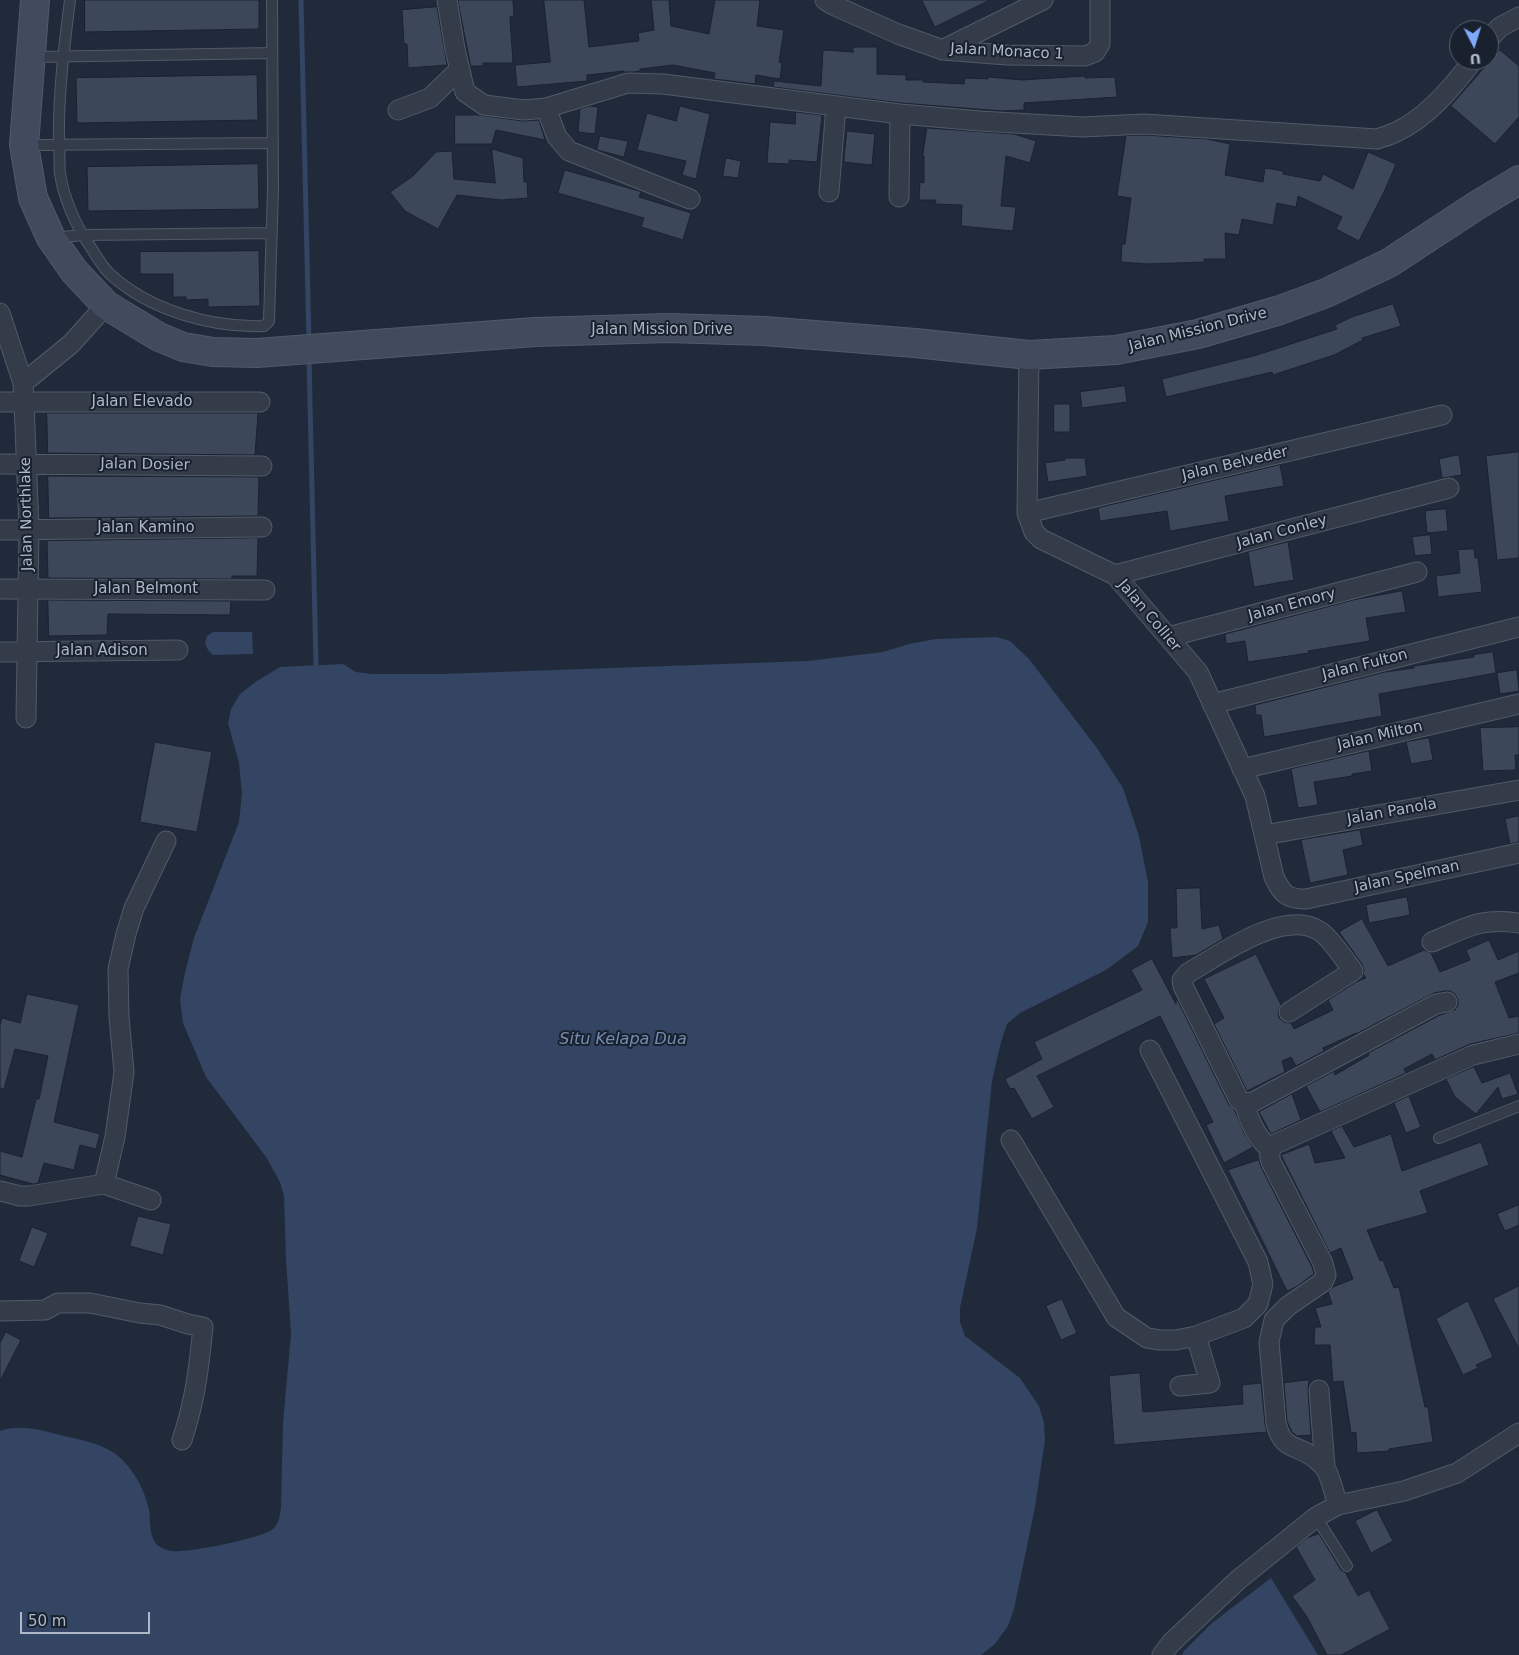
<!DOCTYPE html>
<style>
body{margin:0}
#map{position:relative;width:1519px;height:1655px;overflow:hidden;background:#202a3a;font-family:"DejaVu Sans",sans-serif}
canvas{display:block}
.north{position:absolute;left:1449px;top:20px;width:50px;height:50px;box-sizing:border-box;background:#19212f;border:1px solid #555d6c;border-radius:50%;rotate:175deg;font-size:14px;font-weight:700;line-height:20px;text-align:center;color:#aeb7c7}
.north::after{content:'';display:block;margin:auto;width:18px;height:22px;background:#7eaafc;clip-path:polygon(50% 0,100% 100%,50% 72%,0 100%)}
.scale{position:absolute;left:20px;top:1612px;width:130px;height:22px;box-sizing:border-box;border:2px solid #aeb7c7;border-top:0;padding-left:6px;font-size:15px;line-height:18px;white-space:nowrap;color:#aeb7c7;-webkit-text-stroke:4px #19212f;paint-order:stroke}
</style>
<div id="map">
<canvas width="1519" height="1655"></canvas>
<div class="north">U</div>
<div class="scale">50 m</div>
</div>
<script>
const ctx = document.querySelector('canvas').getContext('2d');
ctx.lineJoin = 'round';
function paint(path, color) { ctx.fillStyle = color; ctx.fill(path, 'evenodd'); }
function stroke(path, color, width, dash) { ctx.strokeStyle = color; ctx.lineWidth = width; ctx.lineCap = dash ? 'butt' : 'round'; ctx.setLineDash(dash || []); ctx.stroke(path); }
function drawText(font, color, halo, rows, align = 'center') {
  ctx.font = font + ' "DejaVu Sans",sans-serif'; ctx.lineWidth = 4; ctx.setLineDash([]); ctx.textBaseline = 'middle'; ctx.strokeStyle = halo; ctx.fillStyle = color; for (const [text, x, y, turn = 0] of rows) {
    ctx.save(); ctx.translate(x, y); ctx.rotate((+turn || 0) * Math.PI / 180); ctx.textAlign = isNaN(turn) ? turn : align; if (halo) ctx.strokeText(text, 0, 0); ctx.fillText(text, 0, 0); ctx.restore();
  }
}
paint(new Path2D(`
 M 213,632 L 252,632 L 253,654 L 213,655 L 208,650 L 205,643 L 207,636 Z
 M 997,637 L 1010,641 L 1029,659 L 1097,748 L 1123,788 L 1139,836 L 1148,882 L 1148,922 L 1138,946 L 1106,970 L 1020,1013 L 1007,1024 L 1001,1042 L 992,1081 L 977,1228 L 960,1308 L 960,1322 L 965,1336 L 1020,1378 L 1039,1406 L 1044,1423 L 1045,1440 L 1035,1507 L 1014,1609 L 1008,1626 L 995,1644 L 981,1655 L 0,1655 L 0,1431 C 18,1424 42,1430 60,1435 C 77,1439 96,1442 111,1451 C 130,1462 145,1489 149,1510 C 151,1523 148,1541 162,1548 C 165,1549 170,1551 173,1551 C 189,1553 262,1538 273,1529 C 279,1523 280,1515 281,1508 L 283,1423 L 291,1334 L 286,1259 L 284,1196 L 280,1182 L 266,1157 L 206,1077 L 183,1023 L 180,999 L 184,977 L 194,938 L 239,822 L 242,794 L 239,763 L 228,723 L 231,709 L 240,694 L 257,681 L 280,667 L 343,664 L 356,672 L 372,674 L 442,674 L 808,661 L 883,652 L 909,644 L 936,639 Z
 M 1271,1578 L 1318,1655 L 1182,1655 L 1184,1651 L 1212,1623 Z`), '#334562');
stroke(new Path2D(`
 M 301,0 L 309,342
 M 309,358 L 316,665`), '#334562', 5);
const building = new Path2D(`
 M 85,0 L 259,0 L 259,29 L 85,32 Z
 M 458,0 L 513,0 L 514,16 L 510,17 L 513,63 L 483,63 L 483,66 L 471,66 Z
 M 544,0 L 584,0 L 589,47 L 639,41 L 638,33 L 654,30 L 651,0 L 669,0 L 671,26 L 709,34 L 715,0 L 760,0 L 757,26 L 784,30 L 779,62 L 782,63 L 780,79 L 756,75 L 755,84 L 714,79 L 715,73 L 673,65 L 640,69 L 640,71 L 634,72 L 624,72 L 624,71 L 587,75 L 587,81 L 517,87 L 515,65 L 550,62 Z
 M 922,0 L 990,0 L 935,27 Z
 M 437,7 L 447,65 L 408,68 L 407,44 L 404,44 L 402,10 Z
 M 853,47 L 877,47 L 877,74 L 906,75 L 906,80 L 923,80 L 923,82 L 964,84 L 965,78 L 988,79 L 988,77 L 1022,80 L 1085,76 L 1085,78 L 1115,77 L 1117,97 L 1024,103 L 1024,110 L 1002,111 L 901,103 L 773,87 L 774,81 L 821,86 L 823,50 L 853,52 Z
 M 1500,50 L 1519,66 L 1519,117 L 1495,144 L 1451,106 Z
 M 257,75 L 258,120 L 77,123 L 76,78 Z
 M 590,106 L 598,107 L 595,134 L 578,132 L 580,109 Z
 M 680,106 L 710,114 L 696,179 L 682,175 L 686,161 L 637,150 L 647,113 L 676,121 Z
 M 796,112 L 822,115 L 817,162 L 789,160 L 789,164 L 767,163 L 770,122 L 795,124 Z
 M 455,115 L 479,115 L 523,121 L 539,120 L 545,140 L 496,130 L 492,144 L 455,144 Z
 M 927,128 L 1014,134 L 1036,141 L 1030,163 L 1006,156 L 1001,206 L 1016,207 L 1013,231 L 961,226 L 962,205 L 935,204 L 936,200 L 919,200 L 920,182 L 924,183 L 924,156 L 923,156 Z
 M 847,131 L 875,134 L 872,165 L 844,162 Z
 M 1144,135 L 1207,139 L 1230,144 L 1225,175 L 1263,182 L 1265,168 L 1283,171 L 1283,174 L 1320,181 L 1323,174 L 1353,189 L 1368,152 L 1396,164 L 1384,192 L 1359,241 L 1336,229 L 1342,217 L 1298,196 L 1296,207 L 1277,203 L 1273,225 L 1242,219 L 1239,235 L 1225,233 L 1226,259 L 1204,259 L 1204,262 L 1147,264 L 1121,262 L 1122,244 L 1125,244 L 1131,198 L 1117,196 L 1126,136 Z
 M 600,136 L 628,141 L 624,157 L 597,150 Z
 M 492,149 L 523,158 L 524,182 L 527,182 L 528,198 L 501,200 L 457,195 L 438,229 L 405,211 L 390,192 L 413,176 L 436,152 L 452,151 L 454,179 L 495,183 Z
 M 726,158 L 741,161 L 738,178 L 723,176 Z
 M 258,164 L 259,209 L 88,211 L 87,167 Z
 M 565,170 L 639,191 L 641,192 L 639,197 L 691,213 L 683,240 L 641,227 L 644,218 L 558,193 Z
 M 259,251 L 260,306 L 208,307 L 208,299 L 186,300 L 186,297 L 173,297 L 173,274 L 140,274 L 140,252 Z
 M 1393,304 L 1401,326 L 1362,338 L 1363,340 L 1334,355 L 1273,375 L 1272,372 L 1166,397 L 1162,379 L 1257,355 L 1337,329 L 1335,325 L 1352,317 Z
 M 1125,386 L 1127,402 L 1082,408 L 1080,392 Z
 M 1054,404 L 1070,404 L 1070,432 L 1054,432 Z
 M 47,413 L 258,413 L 255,455 L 48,453 Z
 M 1519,452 L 1519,558 L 1497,560 L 1486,456 Z
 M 1459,455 L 1462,475 L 1442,478 L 1439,459 Z
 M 1065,458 L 1085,458 L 1087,476 L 1048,482 L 1045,463 L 1065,460 Z
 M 1280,465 L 1284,486 L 1225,496 L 1229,521 L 1170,531 L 1167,511 L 1100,521 L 1098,508 Z
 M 48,476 L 259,477 L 258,516 L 49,518 Z
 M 1446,509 L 1448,531 L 1427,533 L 1425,511 Z
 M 1430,535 L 1432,554 L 1415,556 L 1412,537 Z
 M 258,538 L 257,576 L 232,576 L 232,579 L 48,578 L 47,541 Z
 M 1288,542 L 1294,580 L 1254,587 L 1248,552 Z
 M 1474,549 L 1475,558 L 1478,558 L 1482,592 L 1438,597 L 1436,576 L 1460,573 L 1458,550 Z
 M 1402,591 L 1406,612 L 1366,618 L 1370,641 L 1308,651 L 1309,653 L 1248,662 L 1245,641 L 1226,644 L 1225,634 L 1353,600 Z
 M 48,600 L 231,601 L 230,615 L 108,614 L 107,635 L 49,636 Z
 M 1493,652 L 1496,673 L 1379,694 L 1382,716 L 1264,737 L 1261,715 L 1256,715 L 1255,705 L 1385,672 L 1414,668 L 1414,666 L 1474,657 L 1473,655 Z
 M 1517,670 L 1519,691 L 1500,694 L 1497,673 Z
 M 1519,727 L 1519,755 L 1515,755 L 1516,770 L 1483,771 L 1480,728 Z
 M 1429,738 L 1433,760 L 1411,764 L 1406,742 Z
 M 155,742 L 212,752 L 197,832 L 140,822 Z
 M 1369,751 L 1372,771 L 1352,774 L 1352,776 L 1314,782 L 1318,805 L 1298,808 L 1291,769 Z
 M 1519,816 L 1519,842 L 1510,844 L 1505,819 Z
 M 1360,830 L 1363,845 L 1343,850 L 1348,875 L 1310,883 L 1301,840 Z
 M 1200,888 L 1202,929 L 1219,925 L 1223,939 L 1196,955 L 1172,958 L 1170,928 L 1177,928 L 1176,889 Z
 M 1407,897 L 1410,915 L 1369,923 L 1366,905 Z
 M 1362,919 L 1388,966 L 1424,950 L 1431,953 L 1440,972 L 1470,960 L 1466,950 L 1489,940 L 1498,960 L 1519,951 L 1519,973 L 1495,982 L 1509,1018 L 1519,1016 L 1519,1033 L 1470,1044 L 1435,1060 L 1432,1054 L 1404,1069 L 1406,1073 L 1320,1112 L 1306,1086 L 1334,1071 L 1335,1075 L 1369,1055 L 1368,1053 L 1440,1015 L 1455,1010 L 1458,1005 L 1458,1000 L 1455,994 L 1450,991 L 1445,991 L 1434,993 L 1356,1034 L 1356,1033 L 1323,1048 L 1324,1051 L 1296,1066 L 1291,1057 L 1282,1061 L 1285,1072 L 1247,1091 L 1214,1024 L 1224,1018 L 1204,979 L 1256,954 L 1281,1005 L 1278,1012 L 1279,1018 L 1284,1022 L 1291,1023 L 1294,1029 L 1333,1010 L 1328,1000 L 1356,982 L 1366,978 L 1363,974 L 1364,970 L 1362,964 L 1339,932 Z
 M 1152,959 L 1176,1004 L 1176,997 L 1229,1105 L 1235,1111 L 1244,1133 L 1253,1147 L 1224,1163 L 1206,1125 L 1213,1122 L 1160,1016 L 1037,1076 L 1054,1107 L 1032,1119 L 1014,1088 L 1010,1089 L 1005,1079 L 1042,1059 L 1034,1042 L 1142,990 L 1131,970 Z
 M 27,994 L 79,1005 L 54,1122 L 100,1134 L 96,1149 L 80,1145 L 74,1170 L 44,1163 L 38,1183 L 33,1184 L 0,1175 L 0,1151 L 22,1157 L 36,1099 L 39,1099 L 48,1056 L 15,1049 L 4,1089 L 0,1088 L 0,1025 L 2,1018 L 20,1023 Z
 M 1474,1067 L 1482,1083 L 1510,1073 L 1518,1094 L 1502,1099 L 1498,1087 L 1476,1114 L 1455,1097 L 1446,1079 Z
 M 1292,1094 L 1301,1120 L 1271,1134 L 1259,1112 Z
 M 1409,1096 L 1421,1127 L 1406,1133 L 1394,1103 Z
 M 1342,1126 L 1354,1147 L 1391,1134 L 1402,1171 L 1481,1142 L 1489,1165 L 1420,1191 L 1428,1213 L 1367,1230 L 1380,1261 L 1383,1260 L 1394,1288 L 1399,1287 L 1425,1407 L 1428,1407 L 1433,1442 L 1389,1449 L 1389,1451 L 1357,1453 L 1356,1432 L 1351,1433 L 1343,1381 L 1333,1382 L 1330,1345 L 1314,1345 L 1315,1327 L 1321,1327 L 1315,1308 L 1332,1304 L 1328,1292 L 1333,1287 L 1353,1279 L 1341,1248 L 1330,1253 L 1281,1155 L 1309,1144 L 1315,1163 L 1345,1158 L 1331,1131 Z
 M 1259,1160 L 1261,1167 L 1312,1267 L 1314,1274 L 1296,1287 L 1287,1291 L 1228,1170 Z
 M 1519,1205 L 1519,1225 L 1505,1231 L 1497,1214 Z
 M 138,1216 L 171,1224 L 163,1255 L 130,1246 Z
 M 32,1227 L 48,1233 L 34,1267 L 19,1261 Z
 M 1519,1286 L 1519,1349 L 1493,1299 Z
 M 1062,1299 L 1077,1333 L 1061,1340 L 1046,1306 Z
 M 1468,1301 L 1493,1357 L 1476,1365 L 1478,1368 L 1463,1375 L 1436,1319 Z
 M 6,1332 L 21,1340 L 0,1381 L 0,1343 Z
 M 1140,1373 L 1143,1412 L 1243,1404 L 1242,1385 L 1261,1383 L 1265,1424 L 1267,1432 L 1114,1445 L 1109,1376 Z
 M 1309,1380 L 1308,1391 L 1311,1435 L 1297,1436 L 1292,1432 L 1287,1421 L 1284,1383 Z
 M 1377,1510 L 1393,1541 L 1371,1553 L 1355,1521 Z
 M 1319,1534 L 1341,1570 L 1345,1572 L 1358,1596 L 1369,1590 L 1390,1629 L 1341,1655 L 1327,1655 L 1307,1617 L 1292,1596 L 1315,1580 L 1296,1547 L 1307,1538 Z`);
paint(building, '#3c485a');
stroke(building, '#1b2331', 1);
const lane = new Path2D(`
 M 70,0 C 64,48 58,95 59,143 C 60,153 59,163 60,173 C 63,196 75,224 88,243 C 95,253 101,266 110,274 C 149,310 211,328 264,326 L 269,321 L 273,189 L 272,0
 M 31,57 L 272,53
 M 24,145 L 273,143
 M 53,238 L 83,235 L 272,233
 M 1439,1138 L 1519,1106
 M 1316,1517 L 1347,1566`);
const street = new Path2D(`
 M 447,0 L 455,49 L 465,92 L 484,105 L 524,110 L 546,108 L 628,83 L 663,84 L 900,114 L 980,121 L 1083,127 L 1144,124 L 1377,139 C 1383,137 1390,135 1396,132 C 1427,118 1453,87 1473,60
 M 825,0 L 833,5 L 898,34 L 943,50 L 1007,55 L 1085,56 L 1095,52 L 1100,44 L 1100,0
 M 1489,39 L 1500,27 L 1519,17
 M 944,49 L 1043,0
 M 546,108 L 557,137 L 569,151 L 690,199
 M 398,110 L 430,98 L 460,69
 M 829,192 L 836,106
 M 899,197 L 900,114
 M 0,313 L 23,383 L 24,402 L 29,529 L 26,718
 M 1029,355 L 1027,513 L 1034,532 L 1041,539 L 1115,575 L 1198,672 L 1255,796 L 1274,877 C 1282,894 1287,899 1306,899 L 1519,853
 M 23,383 L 71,344 L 106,305
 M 0,402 L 260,402
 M 0,464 L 262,466
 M 1027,513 L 1442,415
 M 0,530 L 262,527
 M 1115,575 L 1449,488
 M 0,589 L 265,590
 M 1168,637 L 1417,572
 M 0,652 L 178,650
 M 1212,704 L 1519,627
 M 1242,769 L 1519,704
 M 1264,835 L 1519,790
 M 1432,942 C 1466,928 1481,917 1519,923
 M 1289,1012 L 1353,971 C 1345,960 1331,939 1321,932 C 1285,907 1221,954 1188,973 L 1182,980 L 1183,986 L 1239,1100 L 1245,1103 L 1253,1102 L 1436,1004 L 1447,1002
 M 1150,1050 L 1258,1262 L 1263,1284 L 1258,1304 L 1244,1318 L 1196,1336
 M 1245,1103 C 1248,1120 1257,1138 1270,1149
 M 1011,1140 L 1116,1317 L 1147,1338 L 1160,1340 L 1176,1340 L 1196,1336 L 1210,1383 L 1180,1386
 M 104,1184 L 115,1137 L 124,1072 L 119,1017 L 118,969 L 126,934 L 134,908 L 166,841
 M 0,1191 L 20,1196 L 29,1196 L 104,1184 L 151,1200
 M 0,1311 L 45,1310 L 58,1303 L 90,1303 L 140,1313 L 160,1315 L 188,1324 L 203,1327 C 199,1368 195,1401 182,1440
 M 1319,1390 L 1325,1467
 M 1338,1505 C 1334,1494 1331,1477 1325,1468 C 1323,1465 1319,1462 1317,1460 C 1298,1443 1283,1453 1276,1423 L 1269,1342 L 1274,1320 L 1288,1306 L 1323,1282 L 1326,1275 L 1323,1263 L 1271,1162 C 1269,1156 1269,1151 1273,1145 L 1473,1055 L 1519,1044
 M 1162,1655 L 1171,1643 L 1238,1580 L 1316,1517 L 1338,1505 L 1404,1491 L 1457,1473 L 1519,1433`);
const secondary = new Path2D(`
 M 35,0 L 24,145 L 33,198 L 51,238 L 74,271 L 106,305 L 159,337 L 183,347 L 213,352 L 257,353 L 535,332 L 668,328 L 764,331 L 915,343 L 1029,355 L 1116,350 L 1198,334 L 1280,310 L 1326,293 L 1389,263 L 1479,204 L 1519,180`);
stroke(lane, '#515a68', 12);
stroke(street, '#515a68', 21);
stroke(secondary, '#515a68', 30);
stroke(lane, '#343c4a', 10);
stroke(street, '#343c4a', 19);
stroke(secondary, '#424b5d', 28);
drawText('15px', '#aeb7c7', '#19212f', [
 ["Jalan Monaco 1",1007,52,3],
 ["Jalan Mission Drive",662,330],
 ["Jalan Mission Drive",1198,330,-14],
 ["Jalan Elevado",142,402],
 ["Jalan Belveder",1235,464,-13],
 ["Jalan Dosier",145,465,1],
 ["Jalan Northlake",27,514,-91],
 ["Jalan Kamino",146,528],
 ["Jalan Conley",1282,532,-15],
 ["Jalan Belmont",146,589],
 ["Jalan Emory",1292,605,-15],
 ["Jalan Collier",1149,616,50],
 ["Jalan Adison",102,651],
 ["Jalan Fulton",1365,665,-14],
 ["Jalan Milton",1380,736,-13],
 ["Jalan Panola",1392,812,-10],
 ["Jalan Spelman",1407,877,-12]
]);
drawText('italic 16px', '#758cb0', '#19212f', [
 ["Situ Kelapa Dua",623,1040]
]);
</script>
